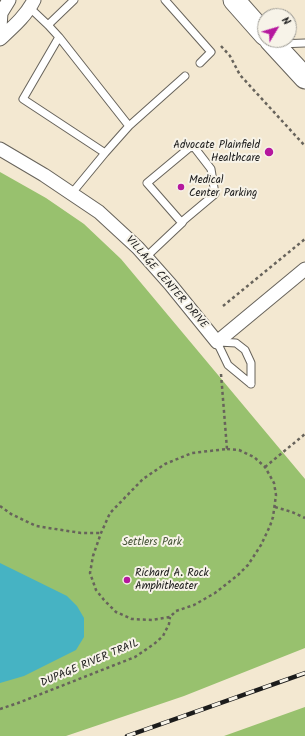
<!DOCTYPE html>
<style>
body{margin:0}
#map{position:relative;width:305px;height:736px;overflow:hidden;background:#f3e8d1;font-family:Kalam,sans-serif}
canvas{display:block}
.north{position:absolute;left:257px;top:8px;width:40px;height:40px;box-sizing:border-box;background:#f7f3e8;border:1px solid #9f9d96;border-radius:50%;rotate:52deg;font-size:11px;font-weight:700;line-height:16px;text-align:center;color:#1c1c1c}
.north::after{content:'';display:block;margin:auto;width:14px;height:18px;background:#b5179e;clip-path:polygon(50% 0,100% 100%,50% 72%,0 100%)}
</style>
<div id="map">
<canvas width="305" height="736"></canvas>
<div class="north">N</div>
</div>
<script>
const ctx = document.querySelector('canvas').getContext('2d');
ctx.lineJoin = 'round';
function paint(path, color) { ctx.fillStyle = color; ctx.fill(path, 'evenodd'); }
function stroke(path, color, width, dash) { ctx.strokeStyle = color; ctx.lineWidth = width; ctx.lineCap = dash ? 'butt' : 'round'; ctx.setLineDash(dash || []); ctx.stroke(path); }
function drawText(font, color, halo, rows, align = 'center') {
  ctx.font = font + ' Kalam,sans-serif'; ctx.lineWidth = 4; ctx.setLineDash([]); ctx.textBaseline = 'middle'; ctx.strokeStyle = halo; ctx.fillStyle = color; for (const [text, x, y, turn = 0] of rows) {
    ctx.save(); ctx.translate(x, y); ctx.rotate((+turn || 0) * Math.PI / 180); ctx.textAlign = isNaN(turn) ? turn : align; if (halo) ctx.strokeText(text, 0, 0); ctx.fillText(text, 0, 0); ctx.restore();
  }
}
paint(new Path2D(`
 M 0,172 L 46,198 L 84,224 L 121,259 L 305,479 L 305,648 L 184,696 L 66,736 L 0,736 Z
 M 305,707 L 305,736 L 224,736 Z`), '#98c16e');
paint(new Path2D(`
 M 0,563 L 67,596 L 77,606 L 84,618 L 84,637 L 76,650 L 24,676 L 0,683 Z`), '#46b3c3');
const service = new Path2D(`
 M 165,0 L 211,52 L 200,63
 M 30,8 L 48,25 L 59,37 L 129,126 L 105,153 L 72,193
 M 48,25 L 74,0
 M 59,37 L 23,99 L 105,153
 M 279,44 L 305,43
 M 129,126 L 185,76
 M 146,257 L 182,223 L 184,220 L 215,194 L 211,169 L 194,147 L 189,148 L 147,183 L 182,223
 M 217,342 L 228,365 L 251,384
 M 219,342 L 236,343 L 245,350 L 251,363 L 251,384`);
const minor = new Path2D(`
 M 0,27 L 1,13 L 9,0
 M 0,39 C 13,27 26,16 34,0
 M 0,149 L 44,175 L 99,212 L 138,248 L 170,284 L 217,342 L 305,269`);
const primary = new Path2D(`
 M 234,0 L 265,35
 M 270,40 L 305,78`);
stroke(service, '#67635b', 9);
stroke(minor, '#67635b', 15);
stroke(primary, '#67635b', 23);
stroke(new Path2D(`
 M 221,46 L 230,56 L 240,75 L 305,146
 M 223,306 L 305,239
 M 221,374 L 227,449
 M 227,449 L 239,450 L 254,457 L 265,467 L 274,483 L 276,495 L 273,517 L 270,526 L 261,545 L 248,565 L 238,575 L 215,593 L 194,605 L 176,611 L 170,617 L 152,620 L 132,619 L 116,612 L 104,600 L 96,590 L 90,573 L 93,556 L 101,533 L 110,513 L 143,479 L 165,464 L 192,453 Z
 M 265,467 L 305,434
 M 0,506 L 11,514 L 36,526 L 81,533 L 101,533
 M 275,507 L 292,512 L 305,518
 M 0,709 L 18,703 L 135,657 L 154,644 L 163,636 L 169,624 L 170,617`), '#67635b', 2.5, [3, 3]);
stroke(service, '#fff', 7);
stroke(minor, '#fff', 13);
stroke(primary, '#fff', 21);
const rail = new Path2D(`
 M 127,736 L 305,673`);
stroke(rail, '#1c1c1c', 4.5);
stroke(rail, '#f7f3e8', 3, [9]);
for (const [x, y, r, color] of [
 [269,152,5,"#b5179e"],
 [181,187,4,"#b5179e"],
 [127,580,4,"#b5179e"]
]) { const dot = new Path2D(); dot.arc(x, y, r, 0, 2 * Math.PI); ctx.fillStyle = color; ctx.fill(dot); stroke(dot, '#f7f3e8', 1.5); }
drawText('11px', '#1c1c1c', '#f7f3e8', [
 ["Advocate Plainfield",260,146,"right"],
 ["Healthcare",260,159,"right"],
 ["Medical",189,181],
 ["Center Parking",189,194],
 ["Richard A. Rock",135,574],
 ["Amphitheater",135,587]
], 'left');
drawText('11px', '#1c1c1c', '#f7f3e8', [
 ["VILLAGE CENTER DRIVE",166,283,49],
 ["DUPAGE RIVER TRAIL",90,664,-23]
]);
drawText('11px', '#475639', '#f7f3e8', [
 ["Settlers Park",152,543]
]);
</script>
